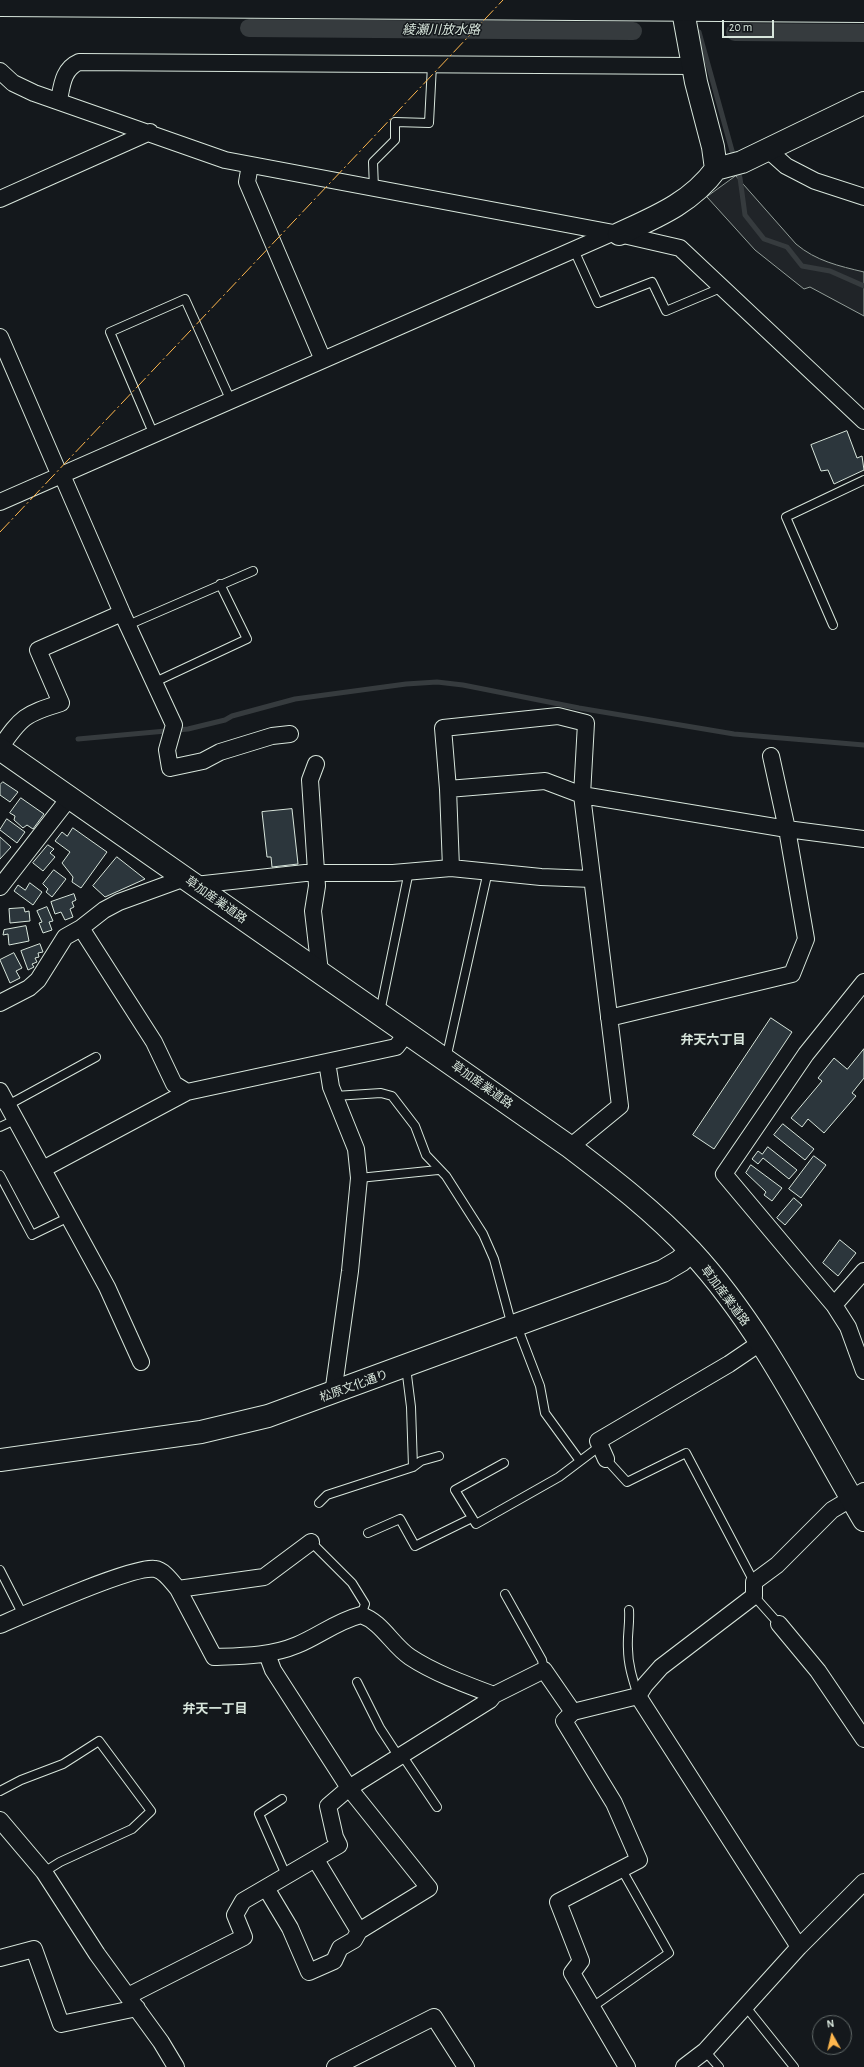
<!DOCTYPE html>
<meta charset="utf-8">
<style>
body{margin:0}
#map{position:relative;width:864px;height:2067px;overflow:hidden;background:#14181c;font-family:"Alegreya Sans",sans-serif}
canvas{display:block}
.north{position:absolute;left:812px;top:2015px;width:40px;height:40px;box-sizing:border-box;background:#14181c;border:1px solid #626a69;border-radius:50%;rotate:352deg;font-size:11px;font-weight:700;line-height:16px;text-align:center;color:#d8e6dc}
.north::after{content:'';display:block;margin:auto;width:14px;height:18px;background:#ffb74d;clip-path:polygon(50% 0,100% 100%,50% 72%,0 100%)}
.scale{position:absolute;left:722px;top:20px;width:52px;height:18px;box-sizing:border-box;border:2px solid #d8e6dc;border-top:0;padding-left:5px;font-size:12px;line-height:14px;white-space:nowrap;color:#d8e6dc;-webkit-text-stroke:3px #14181c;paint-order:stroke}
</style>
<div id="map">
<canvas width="864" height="2067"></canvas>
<div class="north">N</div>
<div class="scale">20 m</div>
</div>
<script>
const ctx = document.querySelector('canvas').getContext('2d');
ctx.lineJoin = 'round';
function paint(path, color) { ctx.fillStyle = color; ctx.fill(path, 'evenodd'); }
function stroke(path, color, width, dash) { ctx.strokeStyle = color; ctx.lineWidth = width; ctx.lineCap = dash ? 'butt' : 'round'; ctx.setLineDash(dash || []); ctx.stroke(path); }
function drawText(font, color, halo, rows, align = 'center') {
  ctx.font = font + ' "Alegreya Sans","Noto Sans JP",sans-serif'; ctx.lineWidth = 3; ctx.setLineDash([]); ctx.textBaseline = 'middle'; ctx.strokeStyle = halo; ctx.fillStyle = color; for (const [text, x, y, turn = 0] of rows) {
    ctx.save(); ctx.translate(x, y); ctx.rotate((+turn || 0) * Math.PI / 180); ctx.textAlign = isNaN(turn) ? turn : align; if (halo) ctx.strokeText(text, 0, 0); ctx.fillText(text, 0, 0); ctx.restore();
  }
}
const green = new Path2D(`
 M 736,176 L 796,244 C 816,261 839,266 864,272 L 864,316 L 810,287 L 804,289 L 755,250 L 707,197 Z`);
paint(green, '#202428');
stroke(green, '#939e99', 1);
stroke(new Path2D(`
 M 699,32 L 734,158
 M 737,168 L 740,178 L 745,215 L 764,239 L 787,247 L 802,266 L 830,271 L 864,286
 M 78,739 L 188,729 L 225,720 L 232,716 L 295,699 L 406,684 L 437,682 L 463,685 L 579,708 L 734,734 L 864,745`), '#363b3e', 5);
stroke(new Path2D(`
 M 249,28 L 633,31
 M 735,32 L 864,33`), '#363b3e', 18);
const building = new Path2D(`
 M 847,431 L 857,458 L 862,456 L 864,470 L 834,484 L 828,470 L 821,471 L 811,445 Z
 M 3,782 L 18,792 L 10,802 L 0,795 L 0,785 Z
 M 21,798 L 44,814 L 33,829 L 27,825 L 23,828 L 14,820 L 15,816 L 10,813 Z
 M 292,809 L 298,864 L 272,867 L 271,857 L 267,857 L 262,812 Z
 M 7,819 L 25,832 L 17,843 L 0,830 Z
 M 73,828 L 107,852 L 81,888 L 72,882 L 73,877 L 62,863 L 70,852 L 55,841 L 62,832 L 67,836 Z
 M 0,837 L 11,847 L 0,859 Z
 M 48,845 L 54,849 L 50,853 L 55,857 L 43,871 L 33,863 Z
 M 117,857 L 145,879 L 105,897 L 93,886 Z
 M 54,870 L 66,879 L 52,897 L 46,892 L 48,889 L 43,884 Z
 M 30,883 L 42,892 L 33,905 L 14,891 L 18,885 L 25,890 Z
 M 74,894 L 76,900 L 72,902 L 74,907 L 70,909 L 73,917 L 65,920 L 61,912 L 55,914 L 51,902 Z
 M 47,907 L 53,921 L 49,922 L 52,930 L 43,933 L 39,923 L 42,922 L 37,911 Z
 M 24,908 L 25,912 L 29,911 L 30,921 L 10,923 L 9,909 Z
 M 26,926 L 29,941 L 9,945 L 8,934 L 3,935 L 4,930 Z
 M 40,944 L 43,952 L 38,953 L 39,957 L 35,958 L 37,962 L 32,964 L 34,967 L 28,970 L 21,951 Z
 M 14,953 L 22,968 L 16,971 L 20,978 L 10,983 L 0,960 Z
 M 771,1018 L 792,1032 L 714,1149 L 693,1135 Z
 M 864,1049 L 864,1078 L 852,1093 L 856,1096 L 824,1133 L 808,1119 L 802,1127 L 791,1118 L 822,1081 L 818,1078 L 834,1058 L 847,1069 Z
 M 783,1124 L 814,1149 L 805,1160 L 774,1135 Z
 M 768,1147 L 797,1170 L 789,1179 L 763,1158 L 758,1164 L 752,1159 L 758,1151 L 762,1154 Z
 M 814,1156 L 826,1165 L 801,1198 L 789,1189 Z
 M 751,1165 L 782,1188 L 772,1201 L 764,1195 L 766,1192 L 746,1173 Z
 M 794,1198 L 802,1205 L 785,1225 L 777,1218 Z
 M 840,1240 L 856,1253 L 838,1276 L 823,1263 Z`);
paint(building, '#2c363c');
stroke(building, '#d8e6dc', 1);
const lane = new Path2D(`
 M 374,189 L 373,162 L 395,140 L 395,122 L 429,123 L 432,65
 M 574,250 L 598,303 L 652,282 L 666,311 L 723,287
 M 154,435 L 110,332 L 185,299 L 231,401
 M 128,625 L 253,571
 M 833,625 L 786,517 L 864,480
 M 155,682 L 247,639 L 220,584
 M 380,1012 L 409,871
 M 446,1059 L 488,871
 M 335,1096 L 381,1093 L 392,1096 L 415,1126 L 426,1155 L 446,1176 L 483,1234 L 494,1259 L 512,1326
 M 8,1105 L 96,1057
 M 0,1127 L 15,1120
 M 0,1175 L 32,1235 L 69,1217
 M 359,1178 L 438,1170
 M 517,1326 L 540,1386 L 545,1413 L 580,1461
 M 406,1367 L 411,1407 L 413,1467
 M 606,1459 L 627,1482 L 686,1453 L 754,1582
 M 504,1463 L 455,1490 L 476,1524 L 559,1477 L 600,1446
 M 319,1503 L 327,1495 L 413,1467 L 421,1461 L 439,1456
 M 368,1533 L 400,1519 L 415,1546 L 472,1518
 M 311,1542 L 352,1583 L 365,1604 L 361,1615
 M 0,1570 L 23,1615
 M 505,1594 L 542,1660 L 544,1670
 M 754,1596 L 779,1624
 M 629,1610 C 630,1624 627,1635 628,1649 C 628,1665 633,1680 638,1696
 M 357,1682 L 380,1728 L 399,1757
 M 402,1755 L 437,1807
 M 0,1791 L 21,1780 L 63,1764 L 99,1741 L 151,1811 L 132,1829 L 60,1862 L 44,1872
 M 282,1799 L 259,1814 L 286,1875
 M 746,2007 L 794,2067
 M 591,2008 L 669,1953 L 622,1870
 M 705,2051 L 719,2067`);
const street = new Path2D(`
 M 0,71 L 13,83 L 34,93 L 225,160 L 619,234 L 680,248 L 864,421
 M 59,100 C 62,85 63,69 79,62 L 692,66
 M 768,150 L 786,166 L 815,181 L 864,197
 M 250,165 L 247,182 L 323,360
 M 0,199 L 150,132
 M 0,337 L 60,476
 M 62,475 L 122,613 L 174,725 L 167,750 L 170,768 L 203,761 L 220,752 L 272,736 L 290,734
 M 0,502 L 612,233
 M 0,748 C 21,717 25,714 61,703 L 38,650 L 122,613
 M 316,764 L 310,780 L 317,886 L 313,911 L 320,972
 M 448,789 L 545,781 L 582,795 L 787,829 L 864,839
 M 451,868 L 448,789 L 443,728 L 558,716 L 586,723 L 582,795 L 620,1106 L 570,1147
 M 195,885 L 305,873 L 393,873 L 451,868 L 541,877 L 592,879
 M 0,887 L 70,797
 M 81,928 L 154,1042 L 174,1084 L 187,1092
 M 864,982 L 806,1054 L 724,1174 L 834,1305 L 848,1327 L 864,1371
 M 0,1003 L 29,988 L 38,980 L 65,937 L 81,928 L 104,910 L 119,902 L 185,878
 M 609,1018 L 792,974 L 806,939 L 787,829 L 771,756
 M 327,1062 L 331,1087 L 356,1149 L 359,1178 L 350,1271 L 333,1394
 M 0,1091 L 107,1287 L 141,1362
 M 43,1169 L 187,1092 L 396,1047 L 407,1033
 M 834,1305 L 864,1271
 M 606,1459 L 598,1441 L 729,1364 L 760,1343
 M 178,1589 L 264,1577 L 311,1542
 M 779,1624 L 818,1671 L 864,1739
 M 0,1625 C 25,1614 134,1565 155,1569 C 164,1570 172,1582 178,1589 L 214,1657 C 242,1656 271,1656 297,1645 C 319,1636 337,1621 361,1615 C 382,1622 392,1645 410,1657 C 434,1673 467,1685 494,1695 L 544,1670 L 573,1712 L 638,1696 L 799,1947
 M 638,1696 L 645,1685 L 661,1667 L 754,1596 L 754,1582 L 777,1565 L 832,1510 L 864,1491
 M 573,1712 L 564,1721 L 614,1803 L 639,1860 L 558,1902 L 581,1961 L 572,1973 L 627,2067
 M 0,1820 L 44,1872 L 97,1954 L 161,2042 L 176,2067
 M 316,1860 L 359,1931
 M 266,1888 L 290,1928 L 309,1972 L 334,1961 L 340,1948 L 354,1940 L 359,1931 L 429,1888 L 349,1788 L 273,1670 L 267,1654
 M 0,1958 L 34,1949 L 61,2024 L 137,2008
 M 128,1996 L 244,1937 L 235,1915 L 243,1901 L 339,1845 L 335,1837 L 328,1806 L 349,1788 L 490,1700 L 494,1695
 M 335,2067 L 434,2017 L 466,2067
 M 684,2067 L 705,2051 L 799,1947 L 864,1882`);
const secondary = new Path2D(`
 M 716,169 L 742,162 L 864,103
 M 619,234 C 656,217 691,203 716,169 L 713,147 L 696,82 L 681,0
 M 0,749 L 570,1147 C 612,1179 655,1212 691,1251 C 764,1330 810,1429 864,1520
 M 0,1460 L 201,1432 L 268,1416 L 663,1271 L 680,1261 L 691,1251`);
const highway = new Path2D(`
 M 0,5 L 864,11`);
stroke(lane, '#d8e6dc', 10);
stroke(street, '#d8e6dc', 18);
stroke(secondary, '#d8e6dc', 24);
stroke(highway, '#d8e6dc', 24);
stroke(lane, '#14181c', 8);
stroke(street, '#14181c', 16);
stroke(secondary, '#14181c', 22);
stroke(highway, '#14181c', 22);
stroke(new Path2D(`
 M 0,532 L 503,0`), '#ffb74d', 1, [14, 3, 2, 3]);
drawText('12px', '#d8e6dc', '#14181c', [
 ["草加産業道路",216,900,35],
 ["草加産業道路",482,1085,35],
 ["草加産業道路",725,1296,53],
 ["松原文化通り",354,1386,-20]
]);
drawText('italic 13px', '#d8e6dc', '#14181c', [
 ["綾瀬川放水路",441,30]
]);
drawText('bold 13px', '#d8e6dc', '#14181c', [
 ["弁天六丁目",713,1040],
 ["弁天一丁目",215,1709]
]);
</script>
